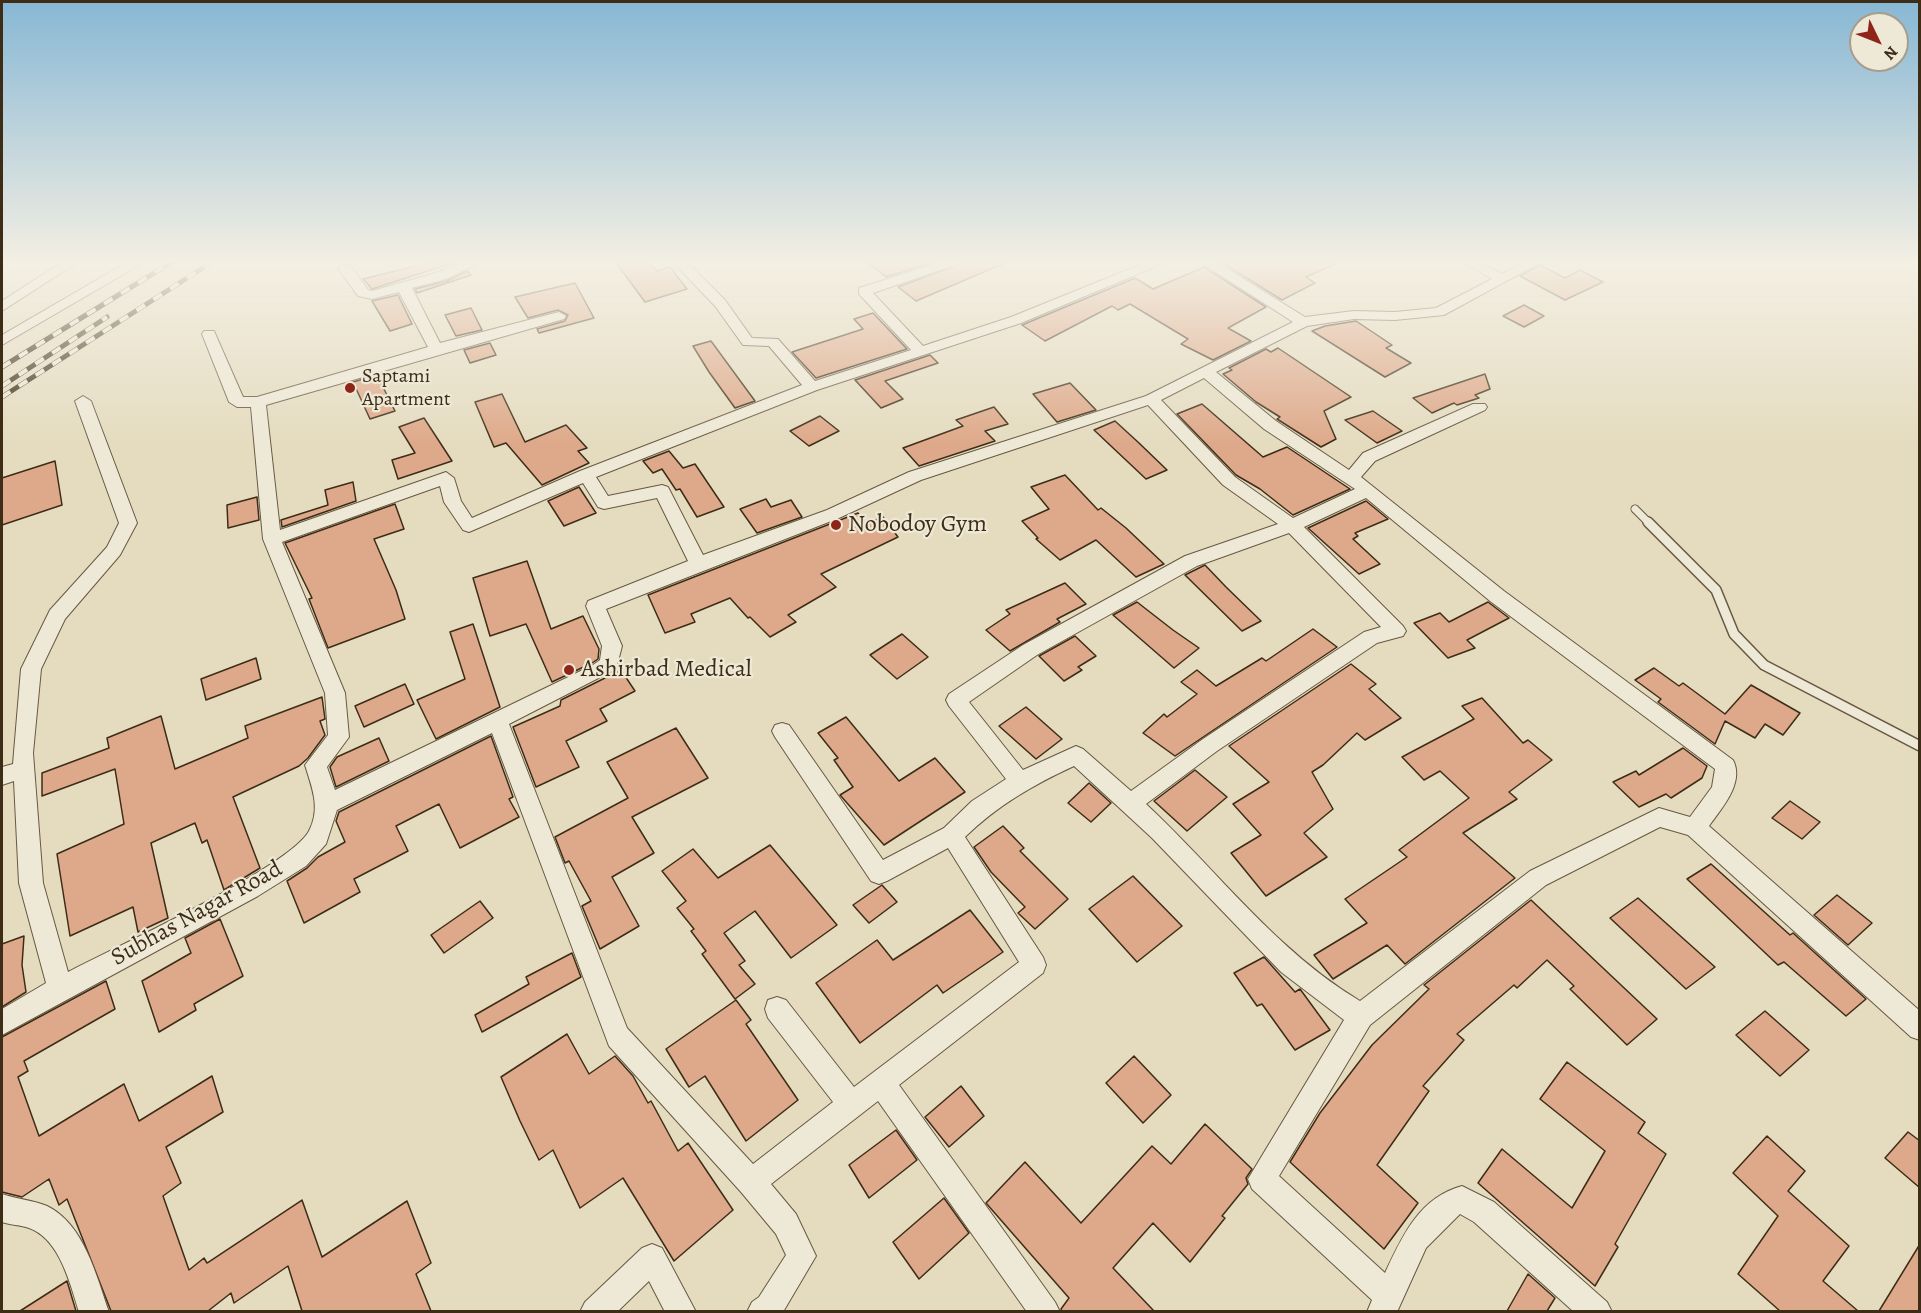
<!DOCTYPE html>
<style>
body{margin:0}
#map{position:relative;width:1921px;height:1313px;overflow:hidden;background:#e5dcc0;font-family:Alegreya,serif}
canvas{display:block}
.frame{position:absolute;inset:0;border:3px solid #3d2c16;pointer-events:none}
.north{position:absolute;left:1849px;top:12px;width:60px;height:60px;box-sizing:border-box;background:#eee8d6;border:2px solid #a79d89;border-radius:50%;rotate:133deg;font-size:16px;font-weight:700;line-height:24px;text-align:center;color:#3d2c16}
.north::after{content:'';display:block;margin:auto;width:21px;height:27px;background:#8f2418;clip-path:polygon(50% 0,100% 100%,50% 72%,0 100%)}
</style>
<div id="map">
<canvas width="1921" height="1313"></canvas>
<div class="frame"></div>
<div class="north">N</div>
</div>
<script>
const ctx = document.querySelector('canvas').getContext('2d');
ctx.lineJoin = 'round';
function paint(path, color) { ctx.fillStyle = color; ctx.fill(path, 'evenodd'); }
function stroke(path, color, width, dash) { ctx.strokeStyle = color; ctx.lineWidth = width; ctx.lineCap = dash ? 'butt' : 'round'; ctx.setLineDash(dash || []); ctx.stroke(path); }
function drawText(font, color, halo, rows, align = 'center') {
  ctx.font = font + ' Alegreya,serif'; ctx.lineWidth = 4.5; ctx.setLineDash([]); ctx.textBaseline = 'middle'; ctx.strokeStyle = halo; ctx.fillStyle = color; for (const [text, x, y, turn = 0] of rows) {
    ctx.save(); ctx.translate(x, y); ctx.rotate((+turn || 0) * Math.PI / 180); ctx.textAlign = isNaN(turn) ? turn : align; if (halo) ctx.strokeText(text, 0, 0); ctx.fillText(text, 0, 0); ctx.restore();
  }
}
const building = new Path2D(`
 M 439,260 L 459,261 L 372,289 L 363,279 Z
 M 614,260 L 647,260 L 657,271 L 670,267 L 687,289 L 645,302 Z
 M 864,260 L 941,260 L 886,277 Z
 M 971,260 L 1012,260 L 916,301 L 898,287 Z
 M 1222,260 L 1344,260 L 1306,277 L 1315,283 L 1282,300 L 1219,261 Z
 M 1540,265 L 1565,278 L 1580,270 L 1603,282 L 1565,300 L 1520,276 Z
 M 1204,267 L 1266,307 L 1228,328 L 1251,341 L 1213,360 L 1181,344 L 1188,339 L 1130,304 L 1118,310 L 1112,306 L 1045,341 L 1022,325 L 1135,278 L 1153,289 Z
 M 467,271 L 471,275 L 417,293 L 415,289 L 447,281 Z
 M 575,283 L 594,318 L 539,333 L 537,329 L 565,321 L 568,315 L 558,310 L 528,318 L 515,297 Z
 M 398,295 L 412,324 L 390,331 L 372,301 Z
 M 1524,305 L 1544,316 L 1524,327 L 1503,316 Z
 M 471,308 L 482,330 L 456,336 L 445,315 Z
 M 873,313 L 907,349 L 816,378 L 792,352 L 863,329 L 854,319 Z
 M 1356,321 L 1392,345 L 1386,348 L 1411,363 L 1385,377 L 1312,331 L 1325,326 Z
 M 711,341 L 755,401 L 735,408 L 709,372 L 693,346 Z
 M 490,343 L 496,355 L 470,363 L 464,350 Z
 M 1278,348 L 1351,397 L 1324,411 L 1336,439 L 1321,447 L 1277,419 L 1280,417 L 1256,402 L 1223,374 L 1232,370 L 1229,368 L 1266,349 L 1271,352 Z
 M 930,355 L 938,363 L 885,381 L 903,399 L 881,408 L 855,380 Z
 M 1485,374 L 1490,389 L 1475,395 L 1479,398 L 1457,405 L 1454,403 L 1432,413 L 1413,398 Z
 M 377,375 L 395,411 L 370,419 L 353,382 Z
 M 1070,383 L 1096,410 L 1057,422 L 1033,394 Z
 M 502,394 L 525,442 L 566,425 L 587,448 L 578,451 L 589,463 L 542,485 L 506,443 L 494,447 L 475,402 Z
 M 1202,404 L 1263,457 L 1287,447 L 1350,489 L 1293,515 L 1260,489 L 1236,475 L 1177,414 Z
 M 994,407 L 1008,424 L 985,431 L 995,441 L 919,466 L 903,448 L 963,426 L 956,420 Z
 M 1373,411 L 1402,431 L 1377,443 L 1345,420 Z
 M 820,416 L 839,431 L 809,446 L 790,431 Z
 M 424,418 L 452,461 L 398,479 L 392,460 L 415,453 L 399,427 Z
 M 1115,421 L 1139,443 L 1167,470 L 1146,479 L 1094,430 Z
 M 669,451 L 683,468 L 695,464 L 724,507 L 697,517 L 680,489 L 676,490 L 662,469 L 653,473 L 643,461 Z
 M 55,461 L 62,505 L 2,525 L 2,478 Z
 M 1065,475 L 1098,510 L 1101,508 L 1126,528 L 1164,564 L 1136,577 L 1096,540 L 1060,560 L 1036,539 L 1038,538 L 1022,521 L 1049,509 L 1031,487 Z
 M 353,482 L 356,501 L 282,527 L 281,520 L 328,505 L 325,490 Z
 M 579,487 L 596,513 L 564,526 L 548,501 Z
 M 257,497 L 259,520 L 228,528 L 227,505 Z
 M 766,499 L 771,507 L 791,500 L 802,517 L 757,533 L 740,509 Z
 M 1366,501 L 1388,519 L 1355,533 L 1358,536 L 1353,539 L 1380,564 L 1359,574 L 1308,528 Z
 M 395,504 L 404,529 L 374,539 L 396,590 L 405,619 L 328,648 L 309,599 L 312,598 L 285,543 Z
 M 858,513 L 866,524 L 883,517 L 898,537 L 821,574 L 836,587 L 788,615 L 796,622 L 770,637 L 750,617 L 748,618 L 730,598 L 691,614 L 695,622 L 665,633 L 648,595 Z
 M 527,561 L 551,629 L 583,616 L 599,649 L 598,659 L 592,663 L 552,682 L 526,624 L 490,636 L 473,578 Z
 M 1205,565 L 1226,587 L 1261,621 L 1242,631 L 1185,575 Z
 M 1065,583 L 1086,604 L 1057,619 L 1060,622 L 1010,651 L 986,630 L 1010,614 L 1006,610 Z
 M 1137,602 L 1173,630 L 1199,648 L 1174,668 L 1113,615 Z
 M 1488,602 L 1509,618 L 1467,640 L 1475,648 L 1448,658 L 1414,623 L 1440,613 L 1449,622 Z
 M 473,624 L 500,707 L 436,739 L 417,700 L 465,679 L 450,632 Z
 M 1313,629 L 1337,647 L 1175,756 L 1143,733 L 1164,714 L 1167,717 L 1197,694 L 1181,682 L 1197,670 L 1216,686 L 1262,658 L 1266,661 Z
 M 902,634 L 928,657 L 897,679 L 870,655 Z
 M 1075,636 L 1096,656 L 1078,667 L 1082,670 L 1064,681 L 1039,656 Z
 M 256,658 L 261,679 L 206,700 L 201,679 Z
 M 1351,664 L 1376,684 L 1369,689 L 1401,718 L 1365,740 L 1357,733 L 1323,765 L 1312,772 L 1333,809 L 1304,833 L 1327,857 L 1266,896 L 1231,853 L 1261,835 L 1233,804 L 1269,782 L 1229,746 Z
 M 1654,668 L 1679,686 L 1683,683 L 1725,714 L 1751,685 L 1800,713 L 1783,735 L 1765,724 L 1755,738 L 1725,721 L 1715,744 L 1658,702 L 1661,699 L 1635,680 Z
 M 621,670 L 635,691 L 600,709 L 607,721 L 566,741 L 579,767 L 536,787 L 513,727 L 560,706 L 561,700 Z
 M 405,684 L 414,704 L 364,727 L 355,706 Z
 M 322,697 L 325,719 L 320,721 L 325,735 L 308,758 L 299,766 L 233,797 L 260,868 L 224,890 L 207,840 L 202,843 L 195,823 L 151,843 L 168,918 L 138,932 L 133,907 L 70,936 L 57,854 L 124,824 L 115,769 L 42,796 L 42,773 L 109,748 L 107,738 L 161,716 L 175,769 L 248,738 L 245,726 Z
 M 1482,698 L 1523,743 L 1528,740 L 1552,760 L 1509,792 L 1517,799 L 1463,833 L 1515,878 L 1405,964 L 1387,945 L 1333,979 L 1314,955 L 1367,923 L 1345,899 L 1407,857 L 1399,850 L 1469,798 L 1440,771 L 1424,780 L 1402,757 L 1474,719 L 1462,706 Z
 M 1026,707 L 1062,739 L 1036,759 L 999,726 Z
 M 846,717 L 899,781 L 935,758 L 965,792 L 884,845 L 840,795 L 853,787 L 834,760 L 838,758 L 818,733 Z
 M 676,728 L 708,778 L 632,817 L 654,853 L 612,877 L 639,926 L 600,949 L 582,906 L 591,901 L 569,861 L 565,863 L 555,837 L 628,798 L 607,762 Z
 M 491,736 L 513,797 L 509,799 L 519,817 L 460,848 L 439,804 L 396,826 L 408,851 L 354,879 L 360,892 L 304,923 L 287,881 L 307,868 L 318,857 L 345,842 L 336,821 L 339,812 Z
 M 379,738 L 389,761 L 336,787 L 330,767 L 337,757 Z
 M 1683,748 L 1707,766 L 1702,778 L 1671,798 L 1666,794 L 1639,807 L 1613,782 L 1636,771 L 1639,775 Z
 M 1195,770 L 1227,797 L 1187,831 L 1154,801 Z
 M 1089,783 L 1111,803 L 1091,822 L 1068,803 Z
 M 1790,801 L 1820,822 L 1802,839 L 1772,818 Z
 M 1003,826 L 1024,848 L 1020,851 L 1068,899 L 1035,929 L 1018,913 L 1025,907 L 991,872 L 974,847 Z
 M 770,845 L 837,925 L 791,958 L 755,911 L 724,933 L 745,961 L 739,965 L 755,984 L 735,999 L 702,954 L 706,951 L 691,931 L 694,929 L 677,908 L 686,901 L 662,871 L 693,849 L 718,878 Z
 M 1711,864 L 1790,935 L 1793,933 L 1866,999 L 1846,1016 L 1784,962 L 1778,965 L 1687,879 Z
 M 1133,876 L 1182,926 L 1137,962 L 1089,909 Z
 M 882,885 L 897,902 L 869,923 L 853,905 Z
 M 1837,895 L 1872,923 L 1848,945 L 1814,915 Z
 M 1638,898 L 1715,967 L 1686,989 L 1610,918 Z
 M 1531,900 L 1657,1019 L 1627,1045 L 1570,989 L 1574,986 L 1547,960 L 1517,988 L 1514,985 L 1457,1034 L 1464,1040 L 1423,1086 L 1429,1091 L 1377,1165 L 1418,1203 L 1384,1249 L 1290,1162 L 1320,1113 L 1372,1045 L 1429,989 L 1424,985 Z
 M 480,901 L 493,918 L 444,953 L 431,935 Z
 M 970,910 L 1003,952 L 943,993 L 937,985 L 860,1043 L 816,983 L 877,940 L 893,960 Z
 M 220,919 L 243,976 L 194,1004 L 196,1010 L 159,1032 L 142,981 L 191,953 L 185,938 Z
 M 24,936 L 22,965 L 26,992 L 2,1007 L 2,944 Z
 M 572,953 L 581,977 L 482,1032 L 475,1015 L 529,984 L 526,977 Z
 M 1264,957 L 1295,992 L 1300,989 L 1330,1030 L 1295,1050 L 1262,1004 L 1257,1006 L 1234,973 Z
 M 106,981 L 115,1009 L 24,1061 L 28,1071 L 18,1077 L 39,1136 L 124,1084 L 139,1121 L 212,1076 L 223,1112 L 166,1147 L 181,1183 L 163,1196 L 189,1270 L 204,1258 L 207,1263 L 302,1200 L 322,1257 L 407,1201 L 431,1263 L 416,1274 L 431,1311 L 302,1311 L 288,1266 L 234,1303 L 231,1293 L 208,1311 L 111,1311 L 67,1199 L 59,1205 L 49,1179 L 22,1197 L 2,1192 L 2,1037 Z
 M 736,1000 L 751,1020 L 746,1024 L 798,1100 L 746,1141 L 705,1076 L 689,1087 L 666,1049 Z
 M 1765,1011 L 1809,1050 L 1780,1076 L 1736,1035 Z
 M 567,1034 L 589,1074 L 615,1056 L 633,1076 L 648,1103 L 651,1101 L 678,1151 L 688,1143 L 733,1210 L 674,1261 L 623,1178 L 580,1208 L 553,1150 L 539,1160 L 520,1121 L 501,1077 Z
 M 1134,1056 L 1171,1095 L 1143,1123 L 1106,1083 Z
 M 1567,1062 L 1645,1122 L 1638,1133 L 1666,1154 L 1615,1244 L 1618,1247 L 1595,1286 L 1478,1183 L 1502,1149 L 1572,1208 L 1605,1151 L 1540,1099 Z
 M 961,1086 L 984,1116 L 949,1147 L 925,1117 Z
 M 1205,1124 L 1252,1169 L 1246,1178 L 1248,1184 L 1222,1216 L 1225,1218 L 1190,1262 L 1153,1223 L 1113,1268 L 1154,1311 L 1062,1311 L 1061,1309 L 1069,1298 L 986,1203 L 1025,1162 L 1081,1223 L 1152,1146 L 1171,1164 Z
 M 896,1130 L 917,1160 L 869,1198 L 849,1165 Z
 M 1908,1132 L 1920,1141 L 1920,1188 L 1885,1158 Z
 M 1767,1136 L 1805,1171 L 1788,1191 L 1849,1246 L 1823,1281 L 1858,1311 L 1780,1311 L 1738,1274 L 1778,1216 L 1733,1173 Z
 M 944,1198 L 969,1233 L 919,1279 L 893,1242 Z
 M 1920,1244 L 1920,1311 L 1879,1311 Z
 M 1528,1274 L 1555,1298 L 1547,1311 L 1507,1311 Z
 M 67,1281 L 76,1311 L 20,1311 Z`);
paint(building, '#dea98a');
stroke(building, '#3d2c16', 1.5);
const serviceFar1 = new Path2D(`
 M 1635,509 L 1650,524`);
const service = new Path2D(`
 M 1648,522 L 1716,590 L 1734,634 L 1764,665 L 1920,746`);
const minor = new Path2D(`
 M 65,260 L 81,260 L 2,311 L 2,301 Z
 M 131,260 L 148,260 L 2,345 L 2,335 Z
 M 468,260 L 486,260 L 446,279 L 412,288 L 440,343 L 559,312 L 566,316 L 564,319 L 266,405 L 280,530 L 446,472 L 454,478 L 461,501 L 472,518 L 580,471 L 802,385 L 769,346 L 743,345 L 715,306 L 671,260 L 685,260 L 725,300 L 752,338 L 778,339 L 815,381 L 911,350 L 859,294 L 859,288 L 948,260 L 969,260 L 873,293 L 923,346 L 1011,317 L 1152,260 L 1171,260 L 1021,323 L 817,390 L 596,477 L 608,496 L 662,485 L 668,487 L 703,555 L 827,510 L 909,472 L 1146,396 L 1293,322 L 1197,260 L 1213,260 L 1305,317 L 1354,311 L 1395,312 L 1436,308 L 1492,279 L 1459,260 L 1476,260 L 1502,274 L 1528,260 L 1545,260 L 1444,315 L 1395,320 L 1354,319 L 1307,326 L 1216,372 L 1276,421 L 1349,470 L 1363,453 L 1473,404 L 1485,404 L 1487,407 L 1485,410 L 1375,461 L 1361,477 L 1504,591 L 1733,760 C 1745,783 1721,809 1709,826 L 1920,1011 L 1920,1040 L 1911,1037 L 1688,835 L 1660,827 L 1546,885 L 1370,1025 L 1279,1176 L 1385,1273 C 1402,1236 1420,1197 1462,1186 L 1494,1202 L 1607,1302 L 1612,1312 L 1574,1312 L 1474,1222 L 1460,1214 L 1426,1248 L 1397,1312 L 1367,1312 L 1372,1300 L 1252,1189 L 1248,1179 L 1344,1020 L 1281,972 L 1152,838 L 1074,766 C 1033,785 998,805 965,837 L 1043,957 L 1046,965 L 1043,973 L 899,1085 L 1055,1302 L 1060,1312 L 1027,1312 L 878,1101 L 771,1184 L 796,1214 L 816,1256 L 783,1312 L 747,1312 L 752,1302 L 759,1297 L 786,1255 L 776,1234 L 741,1192 L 609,1046 L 492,733 L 337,810 L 326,844 L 306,866 L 258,896 L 2,1035 L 2,1009 L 46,983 L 19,883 L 14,781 L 2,785 L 2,767 L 13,764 L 21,669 L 50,610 L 107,547 L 119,523 L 75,401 L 83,396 L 91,401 L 137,523 L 120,555 L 65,619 L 41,669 L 33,753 L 43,883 L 68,972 C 112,949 290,867 309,831 C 321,808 312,788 305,765 L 328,735 L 325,693 L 263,539 L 251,407 L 237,407 L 229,402 L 202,334 L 204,331 L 214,331 L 243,397 L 257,397 L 428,347 L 399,292 L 372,299 L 358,296 L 338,268 L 340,265 L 350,265 L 368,290 L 372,291 L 436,273 ZM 1204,378 L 1264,429 L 1355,489 L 1293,518 L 1235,477 L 1161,400 ZM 1148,405 L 1223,485 L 1278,524 L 1185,556 L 1023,645 L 949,694 L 946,700 L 949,706 L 1006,779 L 972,801 L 944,828 L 883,860 L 789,725 L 782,723 L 775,725 L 772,731 L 775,737 L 871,881 L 879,884 L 887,881 L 948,848 L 1019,962 L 854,1087 L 786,1000 L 777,997 L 768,1000 L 765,1009 L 768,1018 L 833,1102 L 753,1164 L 627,1028 L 509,724 L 616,669 L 622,646 L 606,609 L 839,518 L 921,480 ZM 583,483 L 598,507 L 604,509 L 657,498 L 688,561 L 588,601 L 586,606 L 602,646 L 600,660 L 593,665 L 335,790 L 327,767 L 349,737 L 345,693 L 282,542 L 440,486 L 444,502 L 463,530 L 469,532 ZM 1366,498 L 1490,601 L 1715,769 L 1712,787 L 1690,817 L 1659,808 L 1530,871 L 1360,1001 C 1276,951 1217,870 1146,804 L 1217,751 L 1377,643 L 1403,636 L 1406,631 L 1403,626 L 1304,527 ZM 1289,533 L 1381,627 L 1364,632 L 1203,739 L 1131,791 L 1083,749 L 1076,746 L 1023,770 L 969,702 L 1037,655 L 1197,566 Z
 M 2,1194 C 17,1199 32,1200 47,1206 C 84,1224 96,1275 109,1312 L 79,1312 C 70,1284 60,1239 29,1228 C 21,1225 10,1225 2,1222 Z
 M 652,1244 L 662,1248 L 696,1312 L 665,1312 L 649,1281 L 617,1312 L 580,1312 L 585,1302 L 642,1248 Z`);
stroke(serviceFar1, '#675840', 9);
stroke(service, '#675840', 12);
stroke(minor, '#675840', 2);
stroke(serviceFar1, '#eee8d6', 7);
stroke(service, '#eee8d6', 9);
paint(minor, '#eee8d6');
const rail = new Path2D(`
 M 2,367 L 175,260
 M 2,386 L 107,317
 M 2,397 L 215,260`);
stroke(rail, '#3d2c16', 5);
stroke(rail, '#eee8d6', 4, [10]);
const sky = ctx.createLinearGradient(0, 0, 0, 444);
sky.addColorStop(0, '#87b7d4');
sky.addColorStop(0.59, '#f3efe3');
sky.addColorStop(1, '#f3efe300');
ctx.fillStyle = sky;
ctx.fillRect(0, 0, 1921, 444);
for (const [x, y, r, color] of [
 [350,388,6,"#8f2418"],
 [836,525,6,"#8f2418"],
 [569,670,6,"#8f2418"]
]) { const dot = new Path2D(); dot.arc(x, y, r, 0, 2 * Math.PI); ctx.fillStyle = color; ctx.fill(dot); stroke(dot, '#eee8d6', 2); }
drawText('20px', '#3d2c16', '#eee8d6', [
 ["Saptami",362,377],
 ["Apartment",362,400]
], 'left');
drawText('24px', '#3d2c16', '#eee8d6', [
 ["Nobodoy Gym",848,525],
 ["Ashirbad Medical",581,670]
], 'left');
drawText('24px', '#3d2c16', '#eee8d6', [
 ["Subhas Nagar Road",197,914,-29]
]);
</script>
